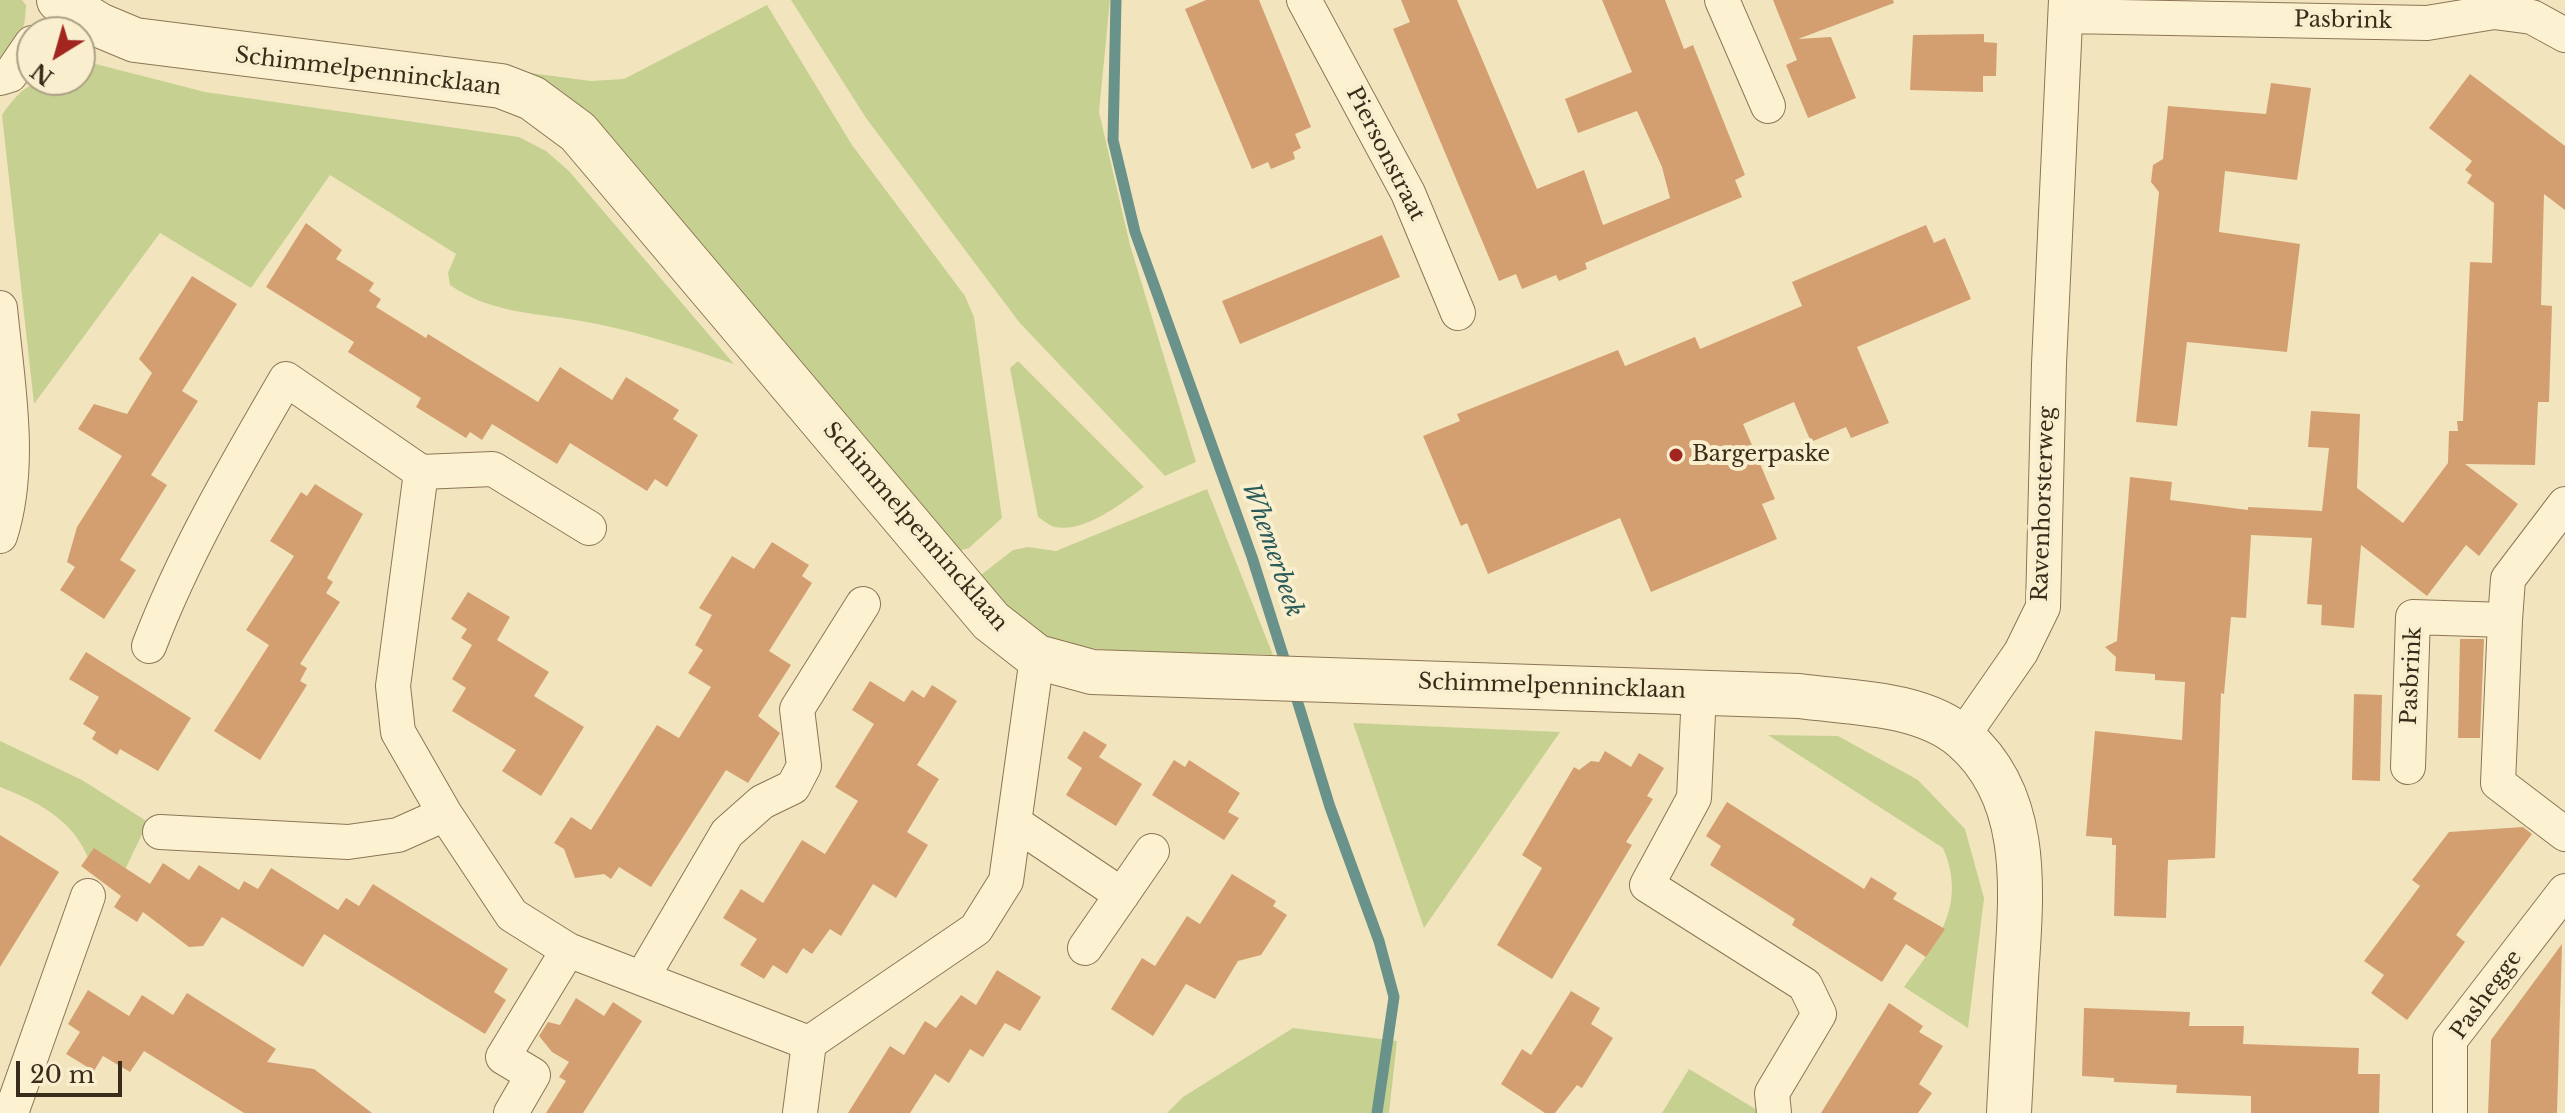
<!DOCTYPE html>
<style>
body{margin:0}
#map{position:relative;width:2565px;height:1113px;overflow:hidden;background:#f2e5be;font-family:"Libre Baskerville",serif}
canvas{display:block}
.north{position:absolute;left:16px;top:16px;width:80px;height:80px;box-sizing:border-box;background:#f9efce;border:2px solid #ada186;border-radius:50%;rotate:217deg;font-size:22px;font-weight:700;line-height:32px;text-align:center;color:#3a2c1b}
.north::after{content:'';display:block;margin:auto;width:28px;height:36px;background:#a1261f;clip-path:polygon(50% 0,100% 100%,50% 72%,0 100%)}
.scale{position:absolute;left:16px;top:1061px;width:106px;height:36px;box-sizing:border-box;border:4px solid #3a2c1b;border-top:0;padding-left:10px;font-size:24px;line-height:28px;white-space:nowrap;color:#3a2c1b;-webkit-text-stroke:6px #f9efce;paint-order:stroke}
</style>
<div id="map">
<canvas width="2565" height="1113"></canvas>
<div class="north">N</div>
<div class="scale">20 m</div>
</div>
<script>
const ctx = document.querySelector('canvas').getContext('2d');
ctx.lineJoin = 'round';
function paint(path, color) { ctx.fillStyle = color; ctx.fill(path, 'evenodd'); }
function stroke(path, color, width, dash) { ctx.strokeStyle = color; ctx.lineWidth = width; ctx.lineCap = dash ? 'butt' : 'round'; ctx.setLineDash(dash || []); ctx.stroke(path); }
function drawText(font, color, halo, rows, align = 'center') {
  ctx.font = font + ' "Libre Baskerville",serif'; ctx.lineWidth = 8; ctx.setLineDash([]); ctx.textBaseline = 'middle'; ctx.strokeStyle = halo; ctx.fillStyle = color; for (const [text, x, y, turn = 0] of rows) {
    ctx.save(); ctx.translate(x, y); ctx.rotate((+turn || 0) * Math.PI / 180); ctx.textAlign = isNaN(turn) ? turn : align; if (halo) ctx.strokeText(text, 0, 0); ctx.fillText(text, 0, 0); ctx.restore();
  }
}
paint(new Path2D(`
 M 0,0 L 22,0 L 26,5 C 25,32 20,45 0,63 Z
 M 791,0 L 1110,0 L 1099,112 L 1130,245 L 1196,462 L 1165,476 L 1019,322 L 866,118 Z
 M 767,5 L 852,145 L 965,296 L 974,317 L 1002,518 L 969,548 L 954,552 L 588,118 L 564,93 L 530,73 L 591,81 L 624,79 Z
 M 80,60 L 205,92 L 519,137 L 546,151 L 569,171 L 734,364 C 687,348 640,332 592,323 C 543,313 492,315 450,285 L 448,273 L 456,254 L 330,175 L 251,288 L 160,233 L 34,404 L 2,115 C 27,78 39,80 80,80 Z
 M 1018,361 L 1144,487 C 1122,503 1085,533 1055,527 C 1050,526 1043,520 1038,517 L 1010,368 Z
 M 1207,489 L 1273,655 C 1219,653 1092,659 1047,636 C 1019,622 997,601 977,578 L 1013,550 L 1028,547 L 1056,551 Z
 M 1353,723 L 1560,732 L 1424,928 Z
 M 1768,735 L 1838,736 L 1918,780 L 1965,829 L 1984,898 L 1968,1028 L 1904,987 C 1936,943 1968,906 1943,848 Z
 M 0,741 L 82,780 L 148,822 L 119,882 L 92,868 C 77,822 43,804 0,787 Z
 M 1293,1028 L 1397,1041 L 1389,1113 L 1167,1113 L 1183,1097 Z
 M 1689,1069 L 1762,1113 L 1662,1113 Z`), '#c6d191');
stroke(new Path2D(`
 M 1116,0 L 1113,140 L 1135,232 L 1252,557 L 1288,671
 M 1293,687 L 1330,807 L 1379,941 L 1394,997 L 1377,1113`), '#68928a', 11);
paint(new Path2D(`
 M 1206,0 L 1259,0 L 1311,127 L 1295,134 L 1301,148 L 1293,152 L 1295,159 L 1271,169 L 1268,162 L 1252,169 L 1185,9 Z
 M 1401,0 L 1457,0 L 1537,189 L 1584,170 L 1603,225 L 1670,198 L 1662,167 L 1637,111 L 1578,133 L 1565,99 L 1632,72 L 1602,0 L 1665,0 L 1684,49 L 1693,45 L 1745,175 L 1735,180 L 1742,197 L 1585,263 L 1587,269 L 1559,281 L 1556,275 L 1522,289 L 1516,274 L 1499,281 L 1393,29 L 1410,22 Z
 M 1773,0 L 1893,0 L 1894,3 L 1798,39 L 1831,37 L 1856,98 L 1808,118 L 1786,65 L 1797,60 Z
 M 1984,34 L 1984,42 L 1997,43 L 1996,76 L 1983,76 L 1983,92 L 1910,90 L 1913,35 Z
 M 2470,74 L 2565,146 L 2565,210 L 2544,194 L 2541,305 L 2552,306 L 2549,402 L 2538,402 L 2535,465 L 2465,464 L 2518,504 L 2479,556 L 2466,545 L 2427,596 L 2361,545 L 2354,628 L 2321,625 L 2322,605 L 2307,604 L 2312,538 L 2251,535 L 2246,618 L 2231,617 L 2224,694 L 2221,693 L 2215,858 L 2168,860 L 2166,918 L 2114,916 L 2116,845 L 2112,845 L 2112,838 L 2086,836 L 2095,731 L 2182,740 L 2185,682 L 2155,680 L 2155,674 L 2115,671 L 2116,657 L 2105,647 L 2117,641 L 2130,477 L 2172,482 L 2170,500 L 2248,510 L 2248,507 L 2322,511 L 2329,448 L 2308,447 L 2311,411 L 2360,414 L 2357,488 L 2403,523 L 2448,463 L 2449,431 L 2458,431 L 2457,421 L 2463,421 L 2470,262 L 2492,263 L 2494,203 L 2467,183 L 2472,175 L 2465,170 L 2472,161 L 2429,128 Z
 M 2271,83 L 2311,88 L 2297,180 L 2225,171 L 2219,232 L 2300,244 L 2287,352 L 2187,342 L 2177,426 L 2136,422 L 2159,192 L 2151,182 L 2153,165 L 2163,159 L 2168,106 L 2266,114 Z
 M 306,223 L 342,250 L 336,259 L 374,283 L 369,291 L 381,299 L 376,307 L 426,338 L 428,334 L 538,402 L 560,367 L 612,400 L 626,377 L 679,410 L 673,419 L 698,435 L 667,487 L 655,479 L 647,491 L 570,443 L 557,464 L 492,424 L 482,440 L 470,432 L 466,438 L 416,407 L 421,398 L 348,352 L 354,342 L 266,287 Z
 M 1926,225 L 1934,243 L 1945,238 L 1971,299 L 1857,347 L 1889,423 L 1851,438 L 1846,427 L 1811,442 L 1794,402 L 1743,424 L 1775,499 L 1762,504 L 1777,539 L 1651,592 L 1620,518 L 1488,574 L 1467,523 L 1461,526 L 1423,436 L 1460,421 L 1457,414 L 1618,350 L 1625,366 L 1695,337 L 1700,349 L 1802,306 L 1792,282 Z
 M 1382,235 L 1400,277 L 1240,344 L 1222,301 Z
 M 192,276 L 237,304 L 182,391 L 198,401 L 151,475 L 167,485 L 120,560 L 136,570 L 104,619 L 60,590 L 75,567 L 67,562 L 77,527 L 122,456 L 78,429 L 94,404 L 127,414 L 152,373 L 139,359 Z
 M 315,484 L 363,514 L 327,578 L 333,582 L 326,593 L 340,602 L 300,664 L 307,668 L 300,681 L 307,685 L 260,760 L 214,731 L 269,645 L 246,630 L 294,556 L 270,541 L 301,492 L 307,496 Z
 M 772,542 L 809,565 L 802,576 L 812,583 L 769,651 L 791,665 L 758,716 L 780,733 L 748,783 L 726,770 L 651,887 L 619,867 L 611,879 L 604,874 L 575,878 L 564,849 L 554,843 L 571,817 L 591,830 L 657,725 L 679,738 L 711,687 L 688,673 L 703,650 L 695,645 L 712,615 L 699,608 L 732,556 L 754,569 Z
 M 468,592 L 510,617 L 497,640 L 549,672 L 534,696 L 584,727 L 541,796 L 502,771 L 516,750 L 452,711 L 466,688 L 452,679 L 472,645 L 461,638 L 467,629 L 451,619 Z
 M 2460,639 L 2484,639 L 2480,738 L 2458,738 Z
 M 86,652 L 191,718 L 158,771 L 120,749 L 117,755 L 92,739 L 96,732 L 83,724 L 99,697 L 69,679 Z
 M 870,681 L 904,702 L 912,690 L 924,698 L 932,685 L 957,701 L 917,765 L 939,779 L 907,832 L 928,845 L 896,898 L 873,884 L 841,936 L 830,929 L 812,954 L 803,948 L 787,974 L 773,965 L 764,979 L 740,965 L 757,939 L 723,918 L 741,889 L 763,903 L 802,840 L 825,854 L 858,801 L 835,787 L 874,724 L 852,710 Z
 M 2354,694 L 2382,695 L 2380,781 L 2352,780 Z
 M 1084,731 L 1107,745 L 1099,757 L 1142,784 L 1116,826 L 1066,795 L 1082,768 L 1067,758 Z
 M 1605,751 L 1631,767 L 1639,753 L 1664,768 L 1647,796 L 1653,799 L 1626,842 L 1632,845 L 1552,979 L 1497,945 L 1542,868 L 1522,855 L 1574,767 L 1579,770 L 1591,761 L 1599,762 Z
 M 1174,760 L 1185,767 L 1189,760 L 1240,793 L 1228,812 L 1239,818 L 1224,840 L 1152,795 Z
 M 1727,802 L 1864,889 L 1871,877 L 1897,893 L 1893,899 L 1945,929 L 1926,957 L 1906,944 L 1882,982 L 1792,925 L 1795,919 L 1710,865 L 1721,846 L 1706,836 Z
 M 2523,827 L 2532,834 L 2456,935 L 2465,942 L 2407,1020 L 2371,993 L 2384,975 L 2364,961 L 2420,886 L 2412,880 L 2449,832 Z
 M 0,835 L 59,872 L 0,967 Z
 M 94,848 L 150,884 L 163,863 L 189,880 L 199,865 L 239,890 L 244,881 L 258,889 L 271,868 L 338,910 L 346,898 L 359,906 L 373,884 L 508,969 L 494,992 L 506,1000 L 485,1034 L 324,934 L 303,967 L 222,917 L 203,946 L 189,947 L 143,912 L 137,922 L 114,907 L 121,896 L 81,866 Z
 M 1232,874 L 1276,901 L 1273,906 L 1287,915 L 1261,955 L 1238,961 L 1215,999 L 1186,984 L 1153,1036 L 1111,1009 L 1142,958 L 1155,966 L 1187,916 L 1200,924 Z
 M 2562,944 L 2557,1113 L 2488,1113 L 2491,1040 Z
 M 997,970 L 1041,997 L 1020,1031 L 1005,1023 L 983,1057 L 970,1049 L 949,1083 L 935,1074 L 910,1113 L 848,1113 L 890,1046 L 904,1055 L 925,1021 L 936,1028 L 961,995 L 976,1005 Z
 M 88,990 L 129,1016 L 142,995 L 173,1015 L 187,993 L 276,1049 L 267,1062 L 314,1069 L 372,1113 L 244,1113 L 144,1051 L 130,1072 L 103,1056 L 94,1071 L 66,1054 L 80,1032 L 68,1024 Z
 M 1571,991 L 1600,1008 L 1591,1024 L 1613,1038 L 1582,1088 L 1577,1085 L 1555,1113 L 1545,1113 L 1501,1084 L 1522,1049 L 1531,1055 Z
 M 576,998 L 604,1016 L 613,1002 L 642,1021 L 583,1113 L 546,1113 L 566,1081 L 559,1077 L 569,1062 L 552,1052 L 539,1036 L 548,1022 L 560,1025 Z
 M 1889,1003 L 1923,1026 L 1919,1032 L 1943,1046 L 1919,1084 L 1932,1093 L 1918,1113 L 1821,1113 Z
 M 2084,1008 L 2190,1012 L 2189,1026 L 2244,1026 L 2243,1044 L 2359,1048 L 2358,1074 L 2380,1074 L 2379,1113 L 2251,1113 L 2251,1096 L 2176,1093 L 2177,1085 L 2114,1082 L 2114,1078 L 2082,1076 Z`), '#d49f70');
const minor = new Path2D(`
 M 1304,0 L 1408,193 L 1458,313
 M 1722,0 L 1768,106
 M 2067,16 L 2427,23 L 2494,12 L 2532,17 L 2565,35
 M 0,78 L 10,75 L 32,43
 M 0,308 C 7,381 23,465 0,536
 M 421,472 L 493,469 L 589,528
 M 2505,620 L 2498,783 L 2565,834
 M 149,646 C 185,552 235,467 286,379 L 421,472 L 393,686 L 398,732 L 445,814 L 512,915 L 568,950 L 809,1043
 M 1699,692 L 1694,798 L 1647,885 L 1805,985 L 1819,1014 L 1772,1093 L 1774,1113
 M 1962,737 L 2021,652 L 2043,607 L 2049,364 L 2066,0
 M 2408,767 L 2413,617 L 2505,620 L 2508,579 L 2565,504
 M 1015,823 L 1122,895
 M 160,832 L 348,842 L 398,835 L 445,814
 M 1085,948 L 1152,851
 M 642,978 L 727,833 L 762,802 L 793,787 L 804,766 L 797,709 L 863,604
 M 11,1113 L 88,896
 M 511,1113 L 533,1075 L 503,1057 L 568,950
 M 800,1113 L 809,1043 L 976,929 L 1006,881 L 1037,657
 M 2450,1113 L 2450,1040 L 2565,891`);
const tertiary = new Path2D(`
 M 59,0 L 99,25 L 135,40 L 501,86 L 532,98 L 578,132 L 991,621 L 1037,657 L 1092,672 L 1799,696 C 1851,703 1921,702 1963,738 C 2033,798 2021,896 2016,979 C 2014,1023 2011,1068 2009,1113`);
stroke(minor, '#8c7555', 36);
stroke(tertiary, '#8c7555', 46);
stroke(minor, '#fcf2d2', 34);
stroke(tertiary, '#fcf2d2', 44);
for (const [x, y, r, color] of [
 [1676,455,8,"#a1261f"]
]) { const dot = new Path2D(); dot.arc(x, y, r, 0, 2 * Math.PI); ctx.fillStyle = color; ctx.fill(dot); stroke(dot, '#f9efce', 3); }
drawText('22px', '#3a2c1b', '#f9efce', [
 ["Pasbrink",2343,21,1],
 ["Schimmelpennincklaan",368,72,7],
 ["Piersonstraat",1385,154,63],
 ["Ravenhorsterweg",2044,504,-88],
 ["Schimmelpennincklaan",915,527,49],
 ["Pasbrink",2412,676,-87],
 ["Schimmelpennincklaan",1552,687,2],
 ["Pashegge",2487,995,-54]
]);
drawText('22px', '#3a2c1b', '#f9efce', [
 ["Bargerpaske",1692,455]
], 'left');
drawText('italic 24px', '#295b5b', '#f9efce', [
 ["Whemerbeek",1272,550,71]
]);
</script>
